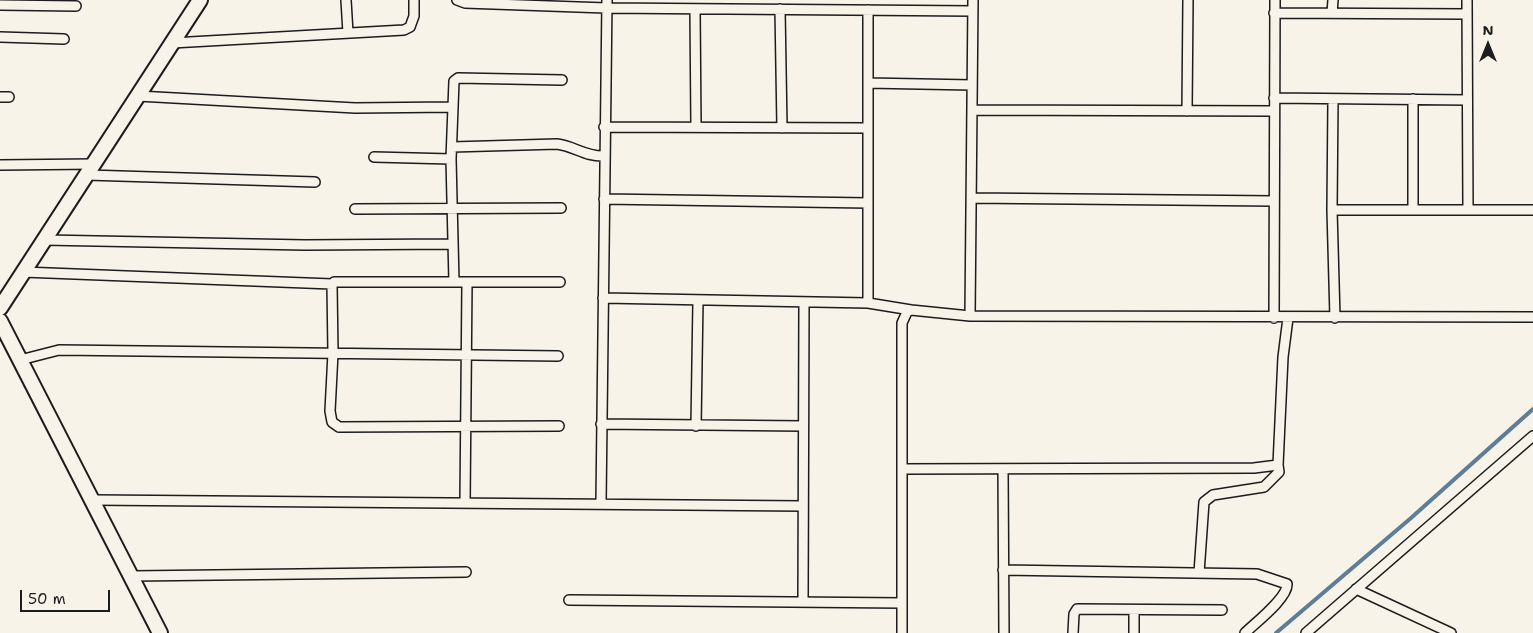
<!DOCTYPE html>
<style>
body{margin:0}
#map{position:relative;width:1533px;height:633px;overflow:hidden;background:#f7f3e8;font-family:"Shantell Sans",sans-serif}
canvas{display:block}
.north{position:absolute;left:1463px;top:20px;width:50px;height:50px;-webkit-text-stroke:4px #f7f3e8;paint-order:stroke;rotate:0deg;font-size:14px;font-weight:700;line-height:20px;text-align:center;color:#1c1c1c}
.north::after{content:'';display:block;margin:auto;width:18px;height:22px;background:#1c1c1c;clip-path:polygon(50% 0,100% 100%,50% 72%,0 100%)}
.scale{position:absolute;left:20px;top:590px;width:90px;height:22px;box-sizing:border-box;border:2px solid #1c1c1c;border-top:0;padding-left:6px;font-size:15px;line-height:18px;white-space:nowrap;color:#1c1c1c;-webkit-text-stroke:4px #f7f3e8;paint-order:stroke}
</style>
<div id="map">
<canvas width="1533" height="633"></canvas>
<div class="north">N</div>
<div class="scale">50 m</div>
</div>
<script>
const ctx = document.querySelector('canvas').getContext('2d');
ctx.lineJoin = 'round';
function stroke(path, color, width, dash) { ctx.strokeStyle = color; ctx.lineWidth = width; ctx.lineCap = dash ? 'butt' : 'round'; ctx.setLineDash(dash || []); ctx.stroke(path); }
stroke(new Path2D(`
 M 1276,633 L 1411,518 L 1533,409`), '#5d7e96', 4);
const street = new Path2D(`
 M 346,0 L 348,33
 M 457,0 L 465,3 L 606,8 L 973,11
 M 1467,0 L 1468,210
 M 0,5 L 76,6
 M 695,9 L 696,127
 M 780,9 L 782,128
 M 868,10 L 868,303
 M 1274,13 L 1467,14
 M 1332,13 L 1333,0
 M 0,37 L 64,39
 M 172,43 L 404,30 L 410,27 L 414,16 L 414,0
 M 868,83 L 972,85
 M 138,96 L 355,108 L 453,107
 M 0,97 L 9,97
 M 1274,98 L 1467,100
 M 1333,99 L 1332,210 L 1533,210
 M 1413,99 L 1413,210
 M 972,110 L 1274,111
 M 1187,111 L 1188,0
 M 604,127 L 868,128
 M 452,147 L 557,144 C 574,146 586,157 604,156
 M 374,157 L 451,159
 M 0,165 L 94,164
 M 87,175 L 315,182
 M 971,198 L 1274,201
 M 604,199 L 868,203
 M 355,209 L 561,208
 M 1332,210 L 1335,318
 M 44,240 L 305,245 L 453,244
 M 23,272 L 332,284
 M 454,282 L 451,159 L 454,81 L 458,78 L 562,80
 M 603,298 L 868,303 L 911,310
 M 970,316 L 973,0
 M 1274,318 L 1275,0
 M 20,360 L 59,350 L 558,356
 M 601,424 L 803,426
 M 559,426 L 339,427 L 332,422 L 330,411 L 333,353 L 332,285 L 334,282 L 560,282
 M 696,426 L 698,300
 M 1278,465 L 1283,357 L 1288,318
 M 902,469 L 1254,468 L 1278,465 L 1279,472 L 1264,487 L 1213,495 L 1204,502 L 1199,573
 M 1003,469 L 1004,633
 M 93,500 L 802,506
 M 465,503 L 467,282
 M 601,503 L 607,0
 M 1003,570 L 1257,574 L 1287,584 C 1288,598 1255,623 1245,633
 M 133,576 L 466,572
 M 1356,589 L 1451,633
 M 569,600 L 902,603
 M 803,602 L 804,302
 M 902,633 L 902,323 L 907,312 L 911,310 L 970,316 L 1533,317
 M 1073,633 L 1074,614 L 1077,609 L 1222,610
 M 1134,633 L 1134,610
 M 1306,633 L 1533,436`);
const secondary = new Path2D(`
 M 0,308 L 200,0
 M 0,321 L 160,633`);
stroke(street, '#1c1c1c', 12);
stroke(secondary, '#1c1c1c', 18);
stroke(street, '#f7f3e8', 9);
stroke(secondary, '#f7f3e8', 14);
</script>
